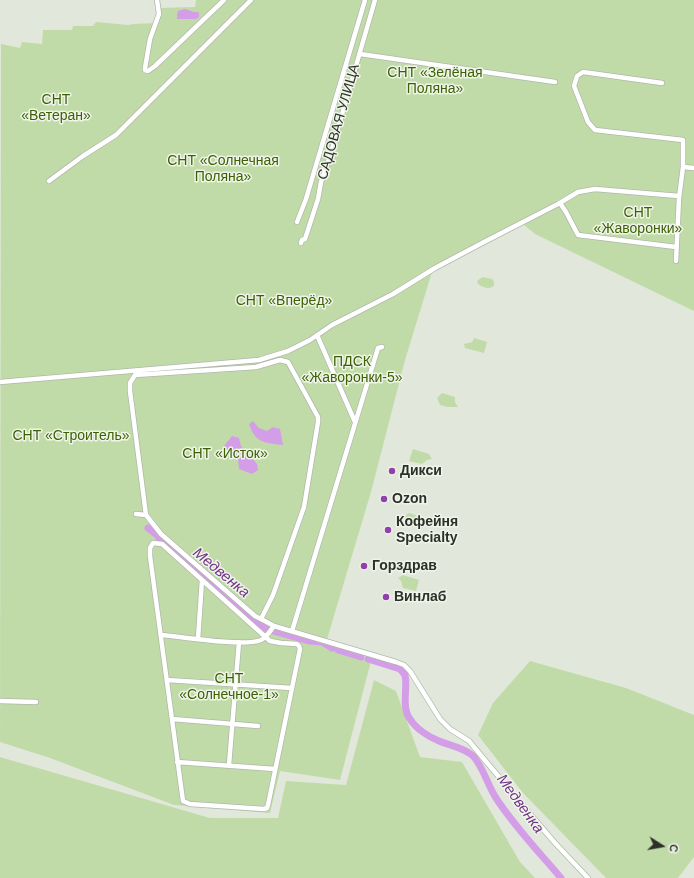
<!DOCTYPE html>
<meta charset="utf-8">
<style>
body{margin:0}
#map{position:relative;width:694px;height:878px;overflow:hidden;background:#e1e8db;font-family:Helvetica,sans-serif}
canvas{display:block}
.north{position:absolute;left:642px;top:826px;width:40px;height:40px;-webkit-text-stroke:3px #eef5e8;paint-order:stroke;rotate:101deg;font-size:11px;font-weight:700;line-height:16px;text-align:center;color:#2d302a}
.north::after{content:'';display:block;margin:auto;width:14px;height:18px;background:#2d302a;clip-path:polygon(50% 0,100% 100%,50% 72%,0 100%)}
</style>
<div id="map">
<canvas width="694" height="878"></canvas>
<div class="north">С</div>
</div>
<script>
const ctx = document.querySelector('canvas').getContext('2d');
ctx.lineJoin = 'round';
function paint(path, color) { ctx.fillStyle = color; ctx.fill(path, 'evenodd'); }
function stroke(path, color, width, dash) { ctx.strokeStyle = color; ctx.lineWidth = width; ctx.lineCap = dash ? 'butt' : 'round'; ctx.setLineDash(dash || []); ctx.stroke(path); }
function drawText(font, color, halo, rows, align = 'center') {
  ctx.font = font + ' Helvetica,sans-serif'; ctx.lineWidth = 3; ctx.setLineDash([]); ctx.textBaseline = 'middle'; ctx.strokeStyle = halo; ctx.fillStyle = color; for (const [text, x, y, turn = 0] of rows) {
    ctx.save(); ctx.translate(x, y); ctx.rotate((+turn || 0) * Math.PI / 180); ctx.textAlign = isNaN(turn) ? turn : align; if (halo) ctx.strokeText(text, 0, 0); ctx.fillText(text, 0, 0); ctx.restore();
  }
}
paint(new Path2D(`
 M 196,0 L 694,0 L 694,311 L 535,234 L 523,224 L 432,272 L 405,360 L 371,492 L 325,646 L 371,661 L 340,780 L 280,771 L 270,813 L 174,805 L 50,758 L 0,742 L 1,44 L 20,48 L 22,42 L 42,44 L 43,30 L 72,30 L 73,26 L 93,26 L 96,22 L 129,25 L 133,24 L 155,23 L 159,8 L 195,7 Z
 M 483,277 L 492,279 L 494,282 L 494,286 C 488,290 482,287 477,283 L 478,280 Z
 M 474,338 L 487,342 L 484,353 L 465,348 L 464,344 L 472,342 Z
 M 442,393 L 455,397 L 455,402 L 458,407 L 448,407 L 440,405 L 437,398 Z
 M 413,449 L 429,454 L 432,459 L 427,460 L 422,464 L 409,461 Z
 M 409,513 L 421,517 L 429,523 L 424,526 L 422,529 L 411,526 L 409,522 L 403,519 L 406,515 Z
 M 403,575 L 419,580 L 416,591 L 403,588 L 401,581 L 398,578 Z
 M 530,661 L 626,688 L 694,715 L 694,857 L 678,878 L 606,878 L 523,793 L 478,735 L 493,703 Z
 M 374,680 L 396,691 L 420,757 L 462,762 L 520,862 L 535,878 L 0,878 L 0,757 L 210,818 L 278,818 L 286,781 L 346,785 Z`), '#c1dba8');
paint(new Path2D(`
 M 185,9 L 194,12 L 198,12 L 199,13 L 199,17 L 196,19 L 177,19 L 177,15 L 178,11 Z
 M 253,421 L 259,428 L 267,431 L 273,427 L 280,429 L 283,445 C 265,443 255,443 249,424 Z
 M 232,436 L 239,438 L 241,446 L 257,464 L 258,470 L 252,474 L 239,469 L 238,459 C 233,454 227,454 224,446 Z`), '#d39ee7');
stroke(new Path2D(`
 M 148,528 L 157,535
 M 159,538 L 252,619 L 267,629
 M 273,631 L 309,641 L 322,642 L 332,648
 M 338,650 L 361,657
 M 368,659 L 400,669 L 405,675 C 408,688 401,707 410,719 C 416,729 429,737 439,741 C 451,746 462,747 472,755 C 482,764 488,786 496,798 C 514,826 539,852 561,878`), '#d39ee7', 7);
const street = new Path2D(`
 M 157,0 L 159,14 L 150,39 L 145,68 L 145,70 L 148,71 L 155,66 L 224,0
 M 360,54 L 555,82
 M 662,83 L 583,72 L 577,76 L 574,86 L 588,122 L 595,130 L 683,140 L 683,167 L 679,198 L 676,261
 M 683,167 L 694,168
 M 49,181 L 83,156 L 116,135 L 251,0
 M 560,203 L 566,212 L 578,235 L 676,247
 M 297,222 L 306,199 L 365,0
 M 301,243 L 302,240 L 305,239 L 318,199 L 321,182 L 330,156 L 375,0
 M 317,335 L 355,422
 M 0,382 L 259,360 L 288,351 L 310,340 L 332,325 L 393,294 L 435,268 L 484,242 L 558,204 L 578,192 L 595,189 L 679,196
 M 136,514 L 146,515
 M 153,543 L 162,544 L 270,641 L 281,643 L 297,644 L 299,646 L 300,649 L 268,805 L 267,808 L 264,809 L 190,804 L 183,801 L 150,556 L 150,548 Z
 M 261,619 L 273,595 L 304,507 L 318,422 L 318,417 L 288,362 L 280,360 L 256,367 L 135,375 L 130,383 L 130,391 L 146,515 L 161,534 L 255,616 C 261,619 267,622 274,626 L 396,662 L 404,665 L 410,671 L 440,719 L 450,729 L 469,741 L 524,807 L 555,843 L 588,878
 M 292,631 L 378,348 L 382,347
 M 162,635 C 183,637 244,647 261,640 C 267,637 270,631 274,626
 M 198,639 L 202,580
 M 167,680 L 292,688
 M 0,701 L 36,702
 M 172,719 L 258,726
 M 177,762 L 275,769
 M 229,765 L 239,642`);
stroke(street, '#b1b8ab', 6);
stroke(street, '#fff', 4.5);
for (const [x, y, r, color] of [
 [392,471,4,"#9240ae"],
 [384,499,4,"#9240ae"],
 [388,530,4,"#9240ae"],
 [364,566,4,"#9240ae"],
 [386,597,4,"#9240ae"]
]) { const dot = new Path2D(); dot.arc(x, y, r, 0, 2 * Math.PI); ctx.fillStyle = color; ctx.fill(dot); stroke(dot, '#eef5e8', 1.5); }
drawText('14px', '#3e6005', '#eef5e8', [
 ["СНТ «Зелёная",435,73],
 ["Поляна»",435,89],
 ["СНТ",56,100],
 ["«Ветеран»",56,116],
 ["СНТ «Солнечная",223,161],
 ["Поляна»",223,177],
 ["СНТ",638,213],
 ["«Жаворонки»",638,229],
 ["СНТ «Вперёд»",284,301],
 ["ПДСК",352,362],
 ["«Жаворонки-5»",352,378],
 ["СНТ «Строитель»",71,436],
 ["СНТ «Исток»",225,454],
 ["СНТ",229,679],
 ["«Солнечное-1»",229,695]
]);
drawText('14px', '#2d302a', '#eef5e8', [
 ["САДОВАЯ УЛИЦА",339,122,-74]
]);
drawText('bold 14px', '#2d302a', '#eef5e8', [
 ["Дикси",400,471],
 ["Ozon",392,499],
 ["Кофейня",396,522],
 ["Specialty",396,538],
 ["Горздрав",372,566],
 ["Винлаб",394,597]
], 'left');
drawText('italic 15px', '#713287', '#eef5e8', [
 ["Медвенка",221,573,40],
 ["Медвенка",520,804,54]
]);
</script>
